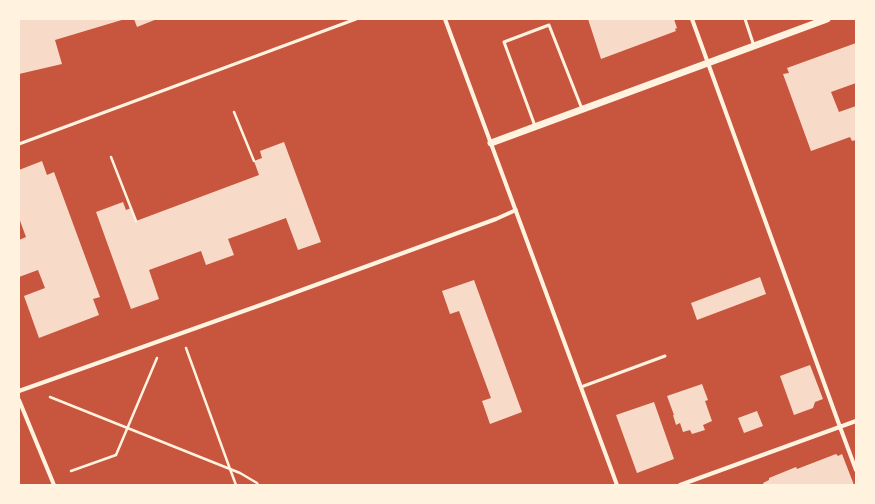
<!DOCTYPE html>
<style>
body{margin:0}
#map{position:relative;width:875px;height:504px;overflow:hidden;background:#c8553d;font-family:Overpass,sans-serif}
canvas{display:block}
.frame{position:absolute;inset:0;border:20px solid #fff3e0;pointer-events:none}
</style>
<div id="map">
<canvas width="875" height="504"></canvas>
<div class="frame"></div>
</div>
<script>
const ctx = document.querySelector('canvas').getContext('2d');
ctx.lineJoin = 'round';
function paint(path, color) { ctx.fillStyle = color; ctx.fill(path, 'evenodd'); }
function stroke(path, color, width, dash) { ctx.strokeStyle = color; ctx.lineWidth = width; ctx.lineCap = dash ? 'butt' : 'round'; ctx.setLineDash(dash || []); ctx.stroke(path); }
paint(new Path2D(`
 M 19,19 L 125,19 L 55,40 L 62,64 L 19,74 Z
 M 134,19 L 157,19 L 137,27 Z
 M 588,19 L 674,19 L 677,28 L 675,29 L 676,31 L 601,59 Z
 M 856,43 L 856,83 L 831,92 L 839,112 L 856,106 L 856,140 L 852,141 L 850,137 L 811,151 L 783,74 L 789,73 L 787,68 Z
 M 284,142 L 321,242 L 298,250 L 286,218 L 228,239 L 234,255 L 206,265 L 201,251 L 149,270 L 159,299 L 131,309 L 96,212 L 123,202 L 126,210 L 131,208 L 136,221 L 259,175 L 254,161 L 262,158 L 260,151 Z
 M 42,161 L 47,175 L 54,172 L 100,297 L 93,299 L 99,315 L 39,338 L 24,296 L 45,288 L 38,270 L 19,277 L 19,240 L 26,237 L 19,218 L 19,170 Z
 M 760,277 L 766,294 L 697,320 L 691,303 Z
 M 474,280 L 522,412 L 490,424 L 482,401 L 491,398 L 459,311 L 450,314 L 442,291 Z
 M 810,365 L 823,399 L 815,402 L 813,408 L 794,415 L 780,376 Z
 M 702,384 L 708,400 L 705,401 L 712,421 L 703,425 L 705,430 L 692,434 L 690,430 L 683,432 L 680,423 L 676,425 L 673,415 L 674,415 L 667,396 Z
 M 654,402 L 674,459 L 637,473 L 616,415 Z
 M 757,411 L 763,426 L 744,433 L 738,418 Z
 M 836,454 L 838,456 L 842,454 L 854,485 L 764,485 L 763,483 L 769,480 L 769,478 L 796,467 L 797,469 Z`), '#f7dbc8');
stroke(new Path2D(`
 M 234,112 L 254,161
 M 111,157 L 136,221
 M 186,348 L 230,469 L 236,485
 M 50,397 L 240,473 L 257,483 L 258,485
 M 71,471 L 116,455 L 157,358`), '#fff3e0', 2.5);
stroke(new Path2D(`
 M 745,19 L 754,46
 M 535,126 L 504,42 L 549,25 L 582,109
 M 19,144 L 356,19
 M 581,387 L 665,356`), '#fff3e0', 3);
stroke(new Path2D(`
 M 445,19 L 617,485
 M 692,19 L 840,427 L 856,470
 M 19,391 L 269,302 L 496,219 L 516,210
 M 19,400 L 54,485
 M 680,485 L 856,421`), '#fff3e0', 4);
stroke(new Path2D(`
 M 491,143 L 827,19`), '#fff3e0', 7);
</script>
